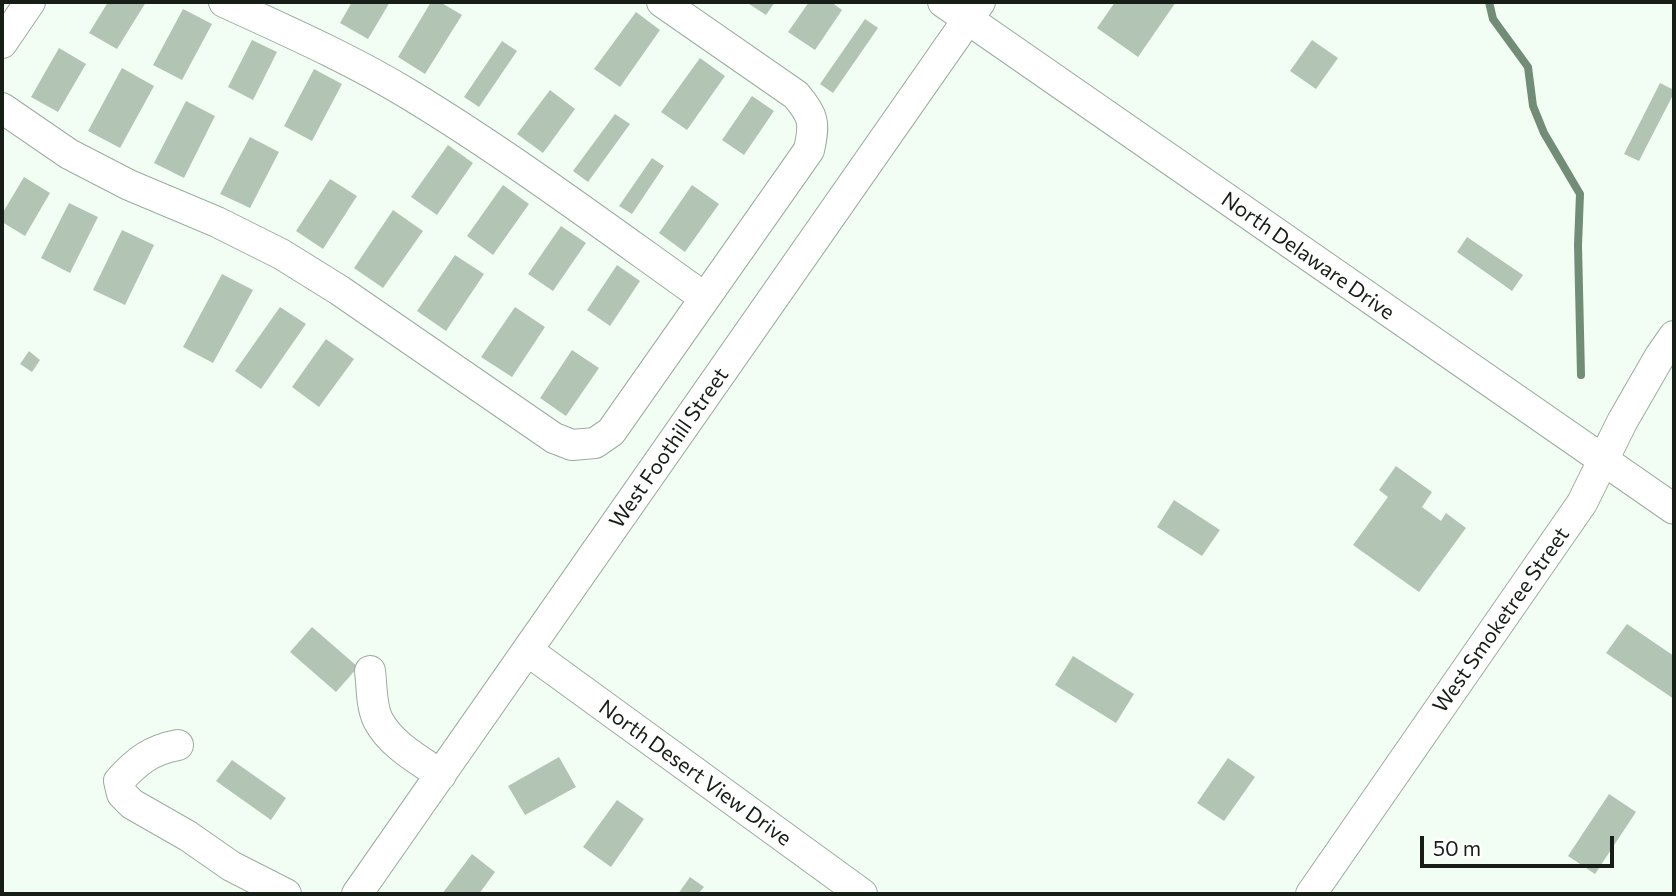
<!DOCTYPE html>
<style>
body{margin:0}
#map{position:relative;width:1676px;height:896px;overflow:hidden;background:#f2fef4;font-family:Commissioner,sans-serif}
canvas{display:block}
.frame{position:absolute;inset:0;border:4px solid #171e18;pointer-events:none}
.scale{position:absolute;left:1420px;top:836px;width:194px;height:32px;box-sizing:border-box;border:4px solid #171e18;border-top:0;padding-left:9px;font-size:21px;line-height:24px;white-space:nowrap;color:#171e18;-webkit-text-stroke:5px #fff;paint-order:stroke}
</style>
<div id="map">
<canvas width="1676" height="896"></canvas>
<div class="frame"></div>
<div class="scale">50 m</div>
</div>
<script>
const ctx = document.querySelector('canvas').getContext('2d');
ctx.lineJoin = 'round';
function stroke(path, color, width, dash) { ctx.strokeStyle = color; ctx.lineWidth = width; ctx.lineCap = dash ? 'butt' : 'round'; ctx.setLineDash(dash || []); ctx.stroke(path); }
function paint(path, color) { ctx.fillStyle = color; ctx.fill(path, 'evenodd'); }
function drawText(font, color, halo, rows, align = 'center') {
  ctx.font = font + ' Commissioner,sans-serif'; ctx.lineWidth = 6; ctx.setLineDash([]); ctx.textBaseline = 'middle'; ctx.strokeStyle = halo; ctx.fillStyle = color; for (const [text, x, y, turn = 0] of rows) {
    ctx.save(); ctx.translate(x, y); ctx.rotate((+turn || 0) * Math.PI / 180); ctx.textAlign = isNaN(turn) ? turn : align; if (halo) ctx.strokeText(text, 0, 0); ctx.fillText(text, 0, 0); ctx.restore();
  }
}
stroke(new Path2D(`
 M 1489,2 L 1493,19 L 1528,67 L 1533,106 L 1544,133 L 1580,194 L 1578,245 L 1581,375`), '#718d76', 8);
paint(new Path2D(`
 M 108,2 L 146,2 L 117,49 L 89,33 Z
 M 352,2 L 390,2 L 368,39 L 340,23 Z
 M 431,2 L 440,2 L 462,15 L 425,74 L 398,57 Z
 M 746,2 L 775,2 L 766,15 Z
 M 809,2 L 831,2 L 842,10 L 815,50 L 788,32 Z
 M 1115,2 L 1176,2 L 1138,57 L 1097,28 Z
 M 183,9 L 212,24 L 182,80 L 153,65 Z
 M 636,12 L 660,30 L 620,87 L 594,69 Z
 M 865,19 L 878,28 L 833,93 L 820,84 Z
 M 252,40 L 277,52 L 253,100 L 228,87 Z
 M 1312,40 L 1338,58 L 1316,89 L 1290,71 Z
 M 502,41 L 517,51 L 479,107 L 464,97 Z
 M 59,48 L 86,64 L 58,112 L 31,97 Z
 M 700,58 L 725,76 L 687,130 L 661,112 Z
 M 122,68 L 154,86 L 120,148 L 88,131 Z
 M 314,69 L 342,84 L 312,141 L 284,126 Z
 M 1660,83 L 1674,90 L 1674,93 L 1639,161 L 1624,154 Z
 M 550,90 L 575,109 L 543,153 L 517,134 Z
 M 752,96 L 774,111 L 744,155 L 722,140 Z
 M 186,101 L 215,116 L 184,178 L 154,163 Z
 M 615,114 L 630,124 L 588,182 L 573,171 Z
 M 250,137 L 279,152 L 250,208 L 220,194 Z
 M 448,145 L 473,163 L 437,215 L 411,197 Z
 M 652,158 L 664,166 L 632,214 L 619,206 Z
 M 24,177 L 50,193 L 25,236 L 2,222 L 2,214 Z
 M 330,179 L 357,196 L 323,249 L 296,231 Z
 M 503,185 L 529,204 L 493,255 L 467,236 Z
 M 692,185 L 719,204 L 685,252 L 659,233 Z
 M 69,203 L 98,217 L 70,273 L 41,258 Z
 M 393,210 L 423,231 L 383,288 L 354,268 Z
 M 561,226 L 586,243 L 553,291 L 528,274 Z
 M 122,230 L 154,245 L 125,305 L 93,290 Z
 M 1467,237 L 1523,275 L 1512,291 L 1457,252 Z
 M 455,255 L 484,274 L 446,331 L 417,311 Z
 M 617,265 L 640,281 L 610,326 L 587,310 Z
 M 222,274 L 253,290 L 213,363 L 183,347 Z
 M 280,307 L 306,324 L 261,389 L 235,371 Z
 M 515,307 L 545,327 L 512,377 L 481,357 Z
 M 326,339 L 354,359 L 319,407 L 292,387 Z
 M 572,350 L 599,368 L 566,416 L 540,398 Z
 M 29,351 L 40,360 L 32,372 L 20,364 Z
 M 1396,466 L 1432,492 L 1422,507 L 1441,521 L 1446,513 L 1466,528 L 1419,592 L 1353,545 L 1388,497 L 1379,490 Z
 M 1174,500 L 1220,530 L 1202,556 L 1157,527 Z
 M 1627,624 L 1674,656 L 1674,699 L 1606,653 Z
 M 312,627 L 358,667 L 336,692 L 290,652 Z
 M 1073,656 L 1134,694 L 1116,723 L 1055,685 Z
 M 559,757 L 576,787 L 525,815 L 508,786 Z
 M 1228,758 L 1255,777 L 1224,821 L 1197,803 Z
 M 232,760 L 286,798 L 271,820 L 216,781 Z
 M 1609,794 L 1636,812 L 1595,874 L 1568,856 Z
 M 617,800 L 644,819 L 611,867 L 583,847 Z
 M 472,854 L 495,872 L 479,894 L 442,894 Z
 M 690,877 L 704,887 L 698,894 L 678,894 Z`), '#b2c5b5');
const minor = new Path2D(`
 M 224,2 C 287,31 351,59 410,95 C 512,157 608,229 705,298
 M 943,2 L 1674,509
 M 2,43 L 30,2
 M 2,108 L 69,154 L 129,185 L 217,222 L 281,254 L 339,290 L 554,438 L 572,445 L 595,443 L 611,432 L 809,150 C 815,123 814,116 796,95 L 662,2
 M 528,651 L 862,894
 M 370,671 C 372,686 371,706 378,720 C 391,745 419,760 441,775
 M 178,745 C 151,750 137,761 119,781 L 122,794 L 132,804 L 188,836 L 231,866 L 286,894
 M 357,894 L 980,2
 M 1311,894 L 1582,503 L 1622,422 L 1660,356 L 1674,336`);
stroke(minor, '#9aad9e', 32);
stroke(minor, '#fff', 30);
drawText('21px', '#171e18', '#fff', [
 ["North Delaware Drive",1308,256,35],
 ["West Foothill Street",669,448,-55],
 ["West Smoketree Street",1501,620,-55],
 ["North Desert View Drive",695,773,36]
]);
</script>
